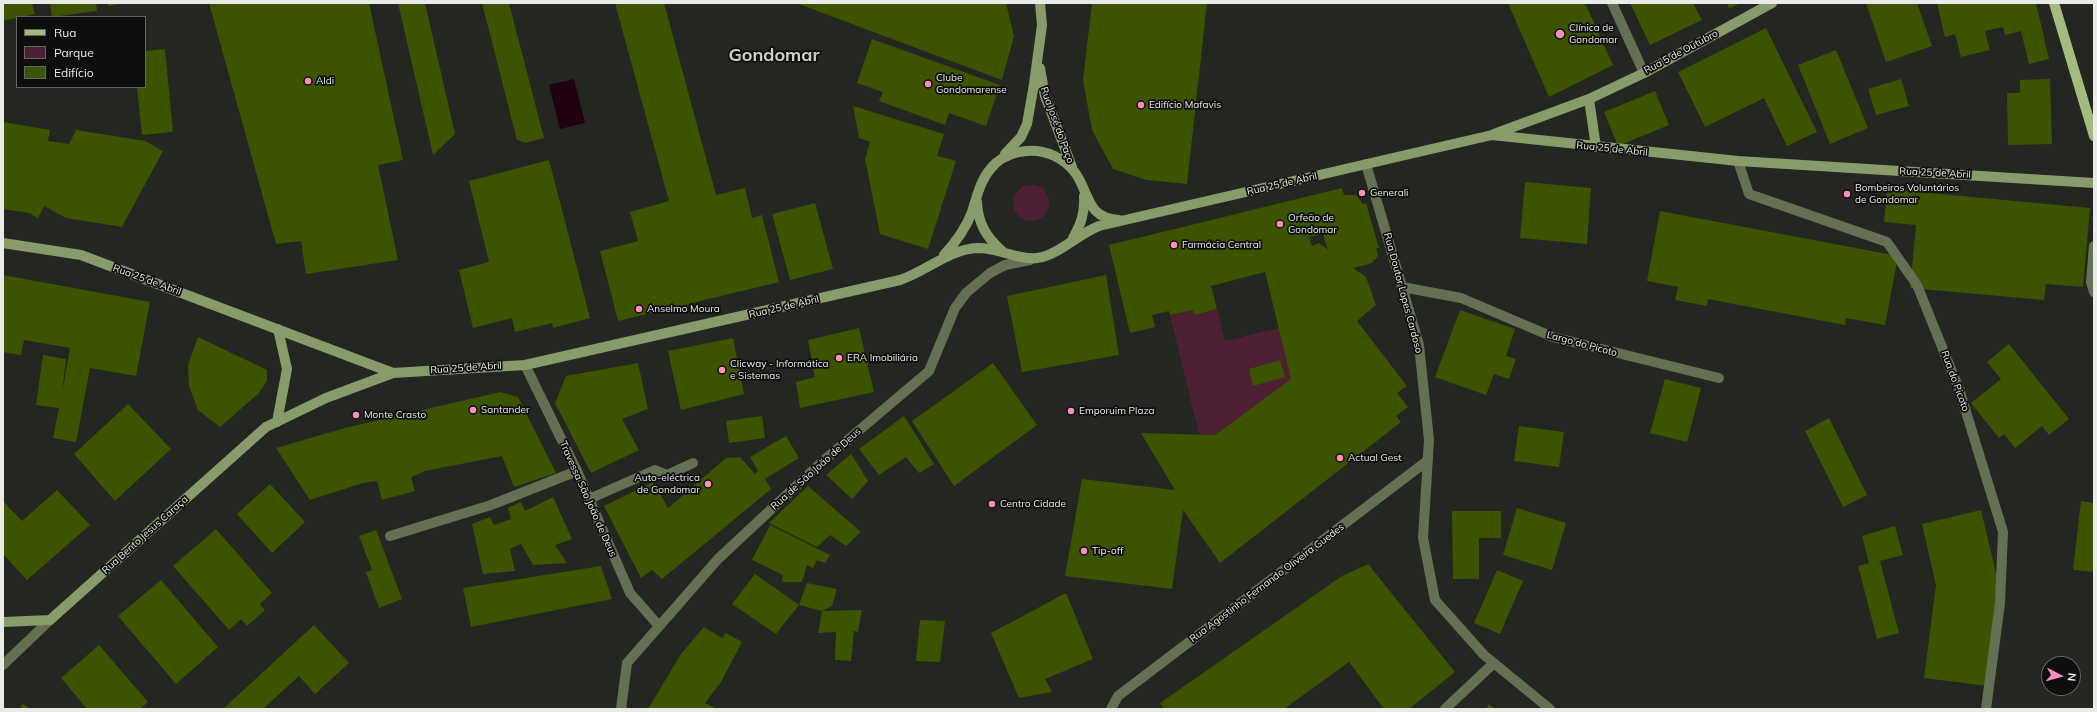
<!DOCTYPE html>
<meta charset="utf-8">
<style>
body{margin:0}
#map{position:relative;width:2097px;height:712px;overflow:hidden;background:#242622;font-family:Mulish,sans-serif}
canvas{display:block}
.frame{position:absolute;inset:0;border:4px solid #eaebe9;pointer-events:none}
.legend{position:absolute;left:16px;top:16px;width:130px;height:72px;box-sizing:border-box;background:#0e0f0d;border:1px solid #666765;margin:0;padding:5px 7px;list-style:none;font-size:12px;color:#eaebe9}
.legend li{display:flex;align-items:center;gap:8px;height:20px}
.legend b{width:20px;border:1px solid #666765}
.north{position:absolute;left:2041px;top:656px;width:40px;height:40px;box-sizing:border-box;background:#0e0f0d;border:1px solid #666765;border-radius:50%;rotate:96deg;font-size:11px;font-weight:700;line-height:16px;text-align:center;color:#eaebe9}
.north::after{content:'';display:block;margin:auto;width:14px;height:18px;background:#fe8ebc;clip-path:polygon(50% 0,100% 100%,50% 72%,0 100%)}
</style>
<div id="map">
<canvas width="2097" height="712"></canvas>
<div class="frame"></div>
<ul class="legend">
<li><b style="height:5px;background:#a3bc7e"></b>Rua</li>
<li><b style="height:11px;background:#4e2034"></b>Parque</li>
<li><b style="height:11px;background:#3c5300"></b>Edifício</li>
</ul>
<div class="north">N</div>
</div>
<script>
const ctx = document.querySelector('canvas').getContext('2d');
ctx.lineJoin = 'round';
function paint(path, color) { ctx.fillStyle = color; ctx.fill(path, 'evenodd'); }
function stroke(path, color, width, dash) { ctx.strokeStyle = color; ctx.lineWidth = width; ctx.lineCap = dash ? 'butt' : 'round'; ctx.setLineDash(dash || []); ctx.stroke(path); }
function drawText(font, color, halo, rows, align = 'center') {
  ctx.font = font + ' Mulish,sans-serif'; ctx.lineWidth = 3.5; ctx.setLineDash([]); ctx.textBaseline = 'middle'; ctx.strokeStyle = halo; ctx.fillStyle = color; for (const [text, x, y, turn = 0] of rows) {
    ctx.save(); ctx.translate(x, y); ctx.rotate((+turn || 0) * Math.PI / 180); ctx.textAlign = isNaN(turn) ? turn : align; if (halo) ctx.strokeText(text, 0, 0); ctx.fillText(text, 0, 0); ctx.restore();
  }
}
paint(new Path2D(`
 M1013 203a18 18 0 1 1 36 0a18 18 0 1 1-36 0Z
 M 1217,309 L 1225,341 L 1279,328 L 1291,379 L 1215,435 L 1199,434 L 1170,315 L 1193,310 L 1194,315 Z`), '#4e2034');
paint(new Path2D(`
 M 574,79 L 585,123 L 560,129 L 549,85 Z`), '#20010f');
paint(new Path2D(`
 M 3,3 L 32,3 L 35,14 L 3,21 Z
 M 50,3 L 96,3 L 97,11 L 52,17 Z
 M 108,3 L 118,3 L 118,4 L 108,6 Z
 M 209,3 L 369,3 L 403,160 L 378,165 L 398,260 L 306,274 L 301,241 L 276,244 Z
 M 398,3 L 425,3 L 455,134 L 433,155 Z
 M 482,3 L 509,3 L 544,138 L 526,143 L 517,140 Z
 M 615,3 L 664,3 L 716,195 L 745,188 L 752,218 L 762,215 L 779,282 L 618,321 L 600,251 L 638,241 L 630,212 L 669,201 Z
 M 796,3 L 1006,3 L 1014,36 L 1002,80 Z
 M 1092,3 L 1207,3 L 1187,184 L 1147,180 L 1113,169 L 1092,130 L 1083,80 Z
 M 1508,3 L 1585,3 L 1613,65 L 1549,97 Z
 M 1630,3 L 1693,3 L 1702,20 L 1650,45 Z
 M 1728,3 L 1740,3 L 1731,8 L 1728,7 Z
 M 1866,3 L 1917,3 L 1932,46 L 1886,62 Z
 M 1937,3 L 2036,3 L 2049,59 L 2029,64 L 2021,31 L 2005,35 L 2003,27 L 1985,31 L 1990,50 L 1961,57 L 1955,34 L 1945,37 Z
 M 1766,28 L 1817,132 L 1787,146 L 1764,98 L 1705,127 L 1678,72 Z
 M 872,39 L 1000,85 L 986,126 L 949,113 L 945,125 L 879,101 L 883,92 L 857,83 Z
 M 165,49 L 173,132 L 142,135 L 137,87 L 145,87 L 145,51 Z
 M 1836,50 L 1868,128 L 1830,144 L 1798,65 Z
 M 1901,79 L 1909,106 L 1876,115 L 1868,89 Z
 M 2050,79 L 2052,144 L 2008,145 L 2007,93 L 2020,93 L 2020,80 Z
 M 1655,91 L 1669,125 L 1618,146 L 1604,112 Z
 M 853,106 L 944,134 L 937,156 L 956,161 L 928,249 L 880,234 L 865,159 L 870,142 L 859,138 Z
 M 3,122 L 50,130 L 48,141 L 69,144 L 76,130 L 145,141 L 163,151 L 122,227 L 66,218 L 44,206 L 38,218 L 29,213 L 3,209 Z
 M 549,160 L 590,318 L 553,328 L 552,323 L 515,332 L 512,318 L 473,328 L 459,270 L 489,262 L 469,181 Z
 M 1525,182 L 1591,188 L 1587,244 L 1520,238 Z
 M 1342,188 L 1344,195 L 1356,195 L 1363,204 L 1366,203 L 1379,248 L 1376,248 L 1378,256 L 1372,263 L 1353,268 L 1366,277 L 1376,305 L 1357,321 L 1407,386 L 1397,393 L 1408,407 L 1396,416 L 1401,422 L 1220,563 L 1183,510 L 1172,589 L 1065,576 L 1082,479 L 1175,490 L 1141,433 L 1215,435 L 1291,379 L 1265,272 L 1211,286 L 1217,309 L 1194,315 L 1193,310 L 1170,315 L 1169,311 L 1152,315 L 1155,327 L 1130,333 L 1109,245 ZM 1323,234 L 1328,250 L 1319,243 L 1312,246 L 1309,237 Z
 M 1887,189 L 2090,208 L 2083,287 L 2046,284 L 2044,300 L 1910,288 L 1916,225 L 1884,222 Z
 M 815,203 L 833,269 L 790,280 L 772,214 Z
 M 1660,211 L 1898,256 L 1885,325 L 1846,318 L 1845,325 L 1708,299 L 1707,306 L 1675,300 L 1678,287 L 1647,281 Z
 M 3,275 L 150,302 L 136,376 L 90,368 L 76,442 L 53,438 L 59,408 L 36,405 L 43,355 L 66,359 L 62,393 L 70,348 L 24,340 L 21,355 L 3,352 Z
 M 1106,275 L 1119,355 L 1022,372 L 1007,296 Z
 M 1460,310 L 1515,329 L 1506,356 L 1516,359 L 1509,379 L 1494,374 L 1486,395 L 1435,377 Z
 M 859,328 L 874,392 L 800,408 L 796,382 L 815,377 L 808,340 Z
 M 198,337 L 267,370 L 267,381 L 259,393 L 220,427 L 198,410 L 189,386 L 188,365 Z
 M 733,338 L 744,394 L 681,410 L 668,351 Z
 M 2009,344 L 2069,419 L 2049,435 L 2042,426 L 2015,448 L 2004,434 L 1999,438 L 1971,403 L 2001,379 L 1987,362 Z
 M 1280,360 L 1285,377 L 1253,386 L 1249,369 Z
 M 638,363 L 648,409 L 622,419 L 639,450 L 591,473 L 555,403 L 566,376 Z
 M 993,363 L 1037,425 L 954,486 L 912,421 Z
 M 1665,379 L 1701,388 L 1687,442 L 1650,433 Z
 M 500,392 L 518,397 L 556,473 L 514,487 L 502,456 L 425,471 L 411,477 L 415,491 L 382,500 L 377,481 L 363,483 L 310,500 L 276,448 L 345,428 Z
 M 128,404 L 171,449 L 115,501 L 74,454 Z
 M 762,416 L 765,438 L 729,443 L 726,421 Z
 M 904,416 L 934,464 L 919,473 L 906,457 L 879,475 L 859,449 Z
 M 1829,418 L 1867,495 L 1843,507 L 1805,431 Z
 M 1519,426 L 1564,432 L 1559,467 L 1514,461 Z
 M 786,436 L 799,458 L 765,479 L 771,489 L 662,579 L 652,570 L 641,578 L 604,506 L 653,482 L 668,508 L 726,458 L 740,457 L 755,474 L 758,471 L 750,457 Z
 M 851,454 L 868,481 L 852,499 L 826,475 Z
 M 270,484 L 305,522 L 272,553 L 237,514 Z
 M 808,486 L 861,532 L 846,546 L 830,535 L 817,547 L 769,523 Z
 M 57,490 L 90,525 L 27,580 L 3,554 L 3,501 L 22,521 Z
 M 553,497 L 572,539 L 555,545 L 567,563 L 533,565 L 521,544 L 510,549 L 515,571 L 483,574 L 472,524 L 490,517 L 494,525 L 511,519 L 508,508 L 521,502 L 525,511 Z
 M 2081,501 L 2094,503 L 2094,572 L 2073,570 Z
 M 1517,508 L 1566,523 L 1552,570 L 1503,555 Z
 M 1981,510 L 2000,590 L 1987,686 L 1924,678 L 1936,585 L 1922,524 Z
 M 1452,511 L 1501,511 L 1501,538 L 1479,538 L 1479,579 L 1453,579 Z
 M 770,525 L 830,555 L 825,563 L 817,560 L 813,568 L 807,565 L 802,582 L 782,582 L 783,575 L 752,560 Z
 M 1895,526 L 1903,555 L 1880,561 L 1899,633 L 1877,639 L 1858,566 L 1869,563 L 1862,536 Z
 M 216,529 L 272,593 L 260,604 L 265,610 L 247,626 L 241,619 L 229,630 L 173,566 Z
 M 376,530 L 402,599 L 379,608 L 366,572 L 372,570 L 359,536 Z
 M 1368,564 L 1455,672 L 1409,709 L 1384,709 L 1349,662 L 1284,709 L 1164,709 L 1160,703 L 1342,576 Z
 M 601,566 L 612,599 L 471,627 L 463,588 Z
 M 1497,570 L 1523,581 L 1500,634 L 1474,623 Z
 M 755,574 L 799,605 L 776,634 L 732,604 Z
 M 161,580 L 218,647 L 176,684 L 118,616 Z
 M 807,583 L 837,589 L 832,606 L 822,611 L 799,605 Z
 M 1066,593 L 1093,659 L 1045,679 L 1052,692 L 1019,698 L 991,633 Z
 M 862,610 L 858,632 L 854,631 L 851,661 L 835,660 L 836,632 L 818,633 L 822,611 Z
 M 920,620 L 945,621 L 940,662 L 916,661 Z
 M 314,625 L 349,663 L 315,694 L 299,676 L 263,709 L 223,709 Z
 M 704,627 L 722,638 L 726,633 L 742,642 L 721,682 L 705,703 L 717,709 L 648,709 L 681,654 Z
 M 99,645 L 148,702 L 140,709 L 87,709 L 61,678 Z
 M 23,704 L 30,709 L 19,709 Z
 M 1489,704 L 1495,709 L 1486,709 Z`), '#3c5300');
stroke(new Path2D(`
 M 589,499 L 655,470 L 667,475 L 693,463
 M 390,536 L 491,505 L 577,471`), '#647053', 10);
stroke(new Path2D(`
 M 1612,3 L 1644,73
 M 1738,161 L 1749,194 L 1887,242 L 1917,285 L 1959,389 L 2003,532 L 2000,603 L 1986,709
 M 1366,164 L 1419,345 L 1429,440 L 1423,538 L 1435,600 L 1484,655 L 1550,709
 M 2094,246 L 2091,282 L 2094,292
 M 1402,287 L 1461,298 L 1553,337 L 1719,378
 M 525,365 L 577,471 L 630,593 L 659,626
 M 3,665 L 50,620
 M 621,709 L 627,663 L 718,559 L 823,461 L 929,371 L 955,308 L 966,293 L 990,273 L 1005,265 L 1030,260
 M 1111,709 L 1118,696 L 1427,461
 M 1445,709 L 1494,663`), '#647053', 10);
stroke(new Path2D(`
 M 1040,68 L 1045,96 L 1072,167
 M 1589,99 L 1596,147
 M 1494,134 L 1589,99 L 1644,73 L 1772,3
 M 1005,154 L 1021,137 L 1027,124 L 1034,84 L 1042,25 L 1040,3
 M 977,202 C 978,223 986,237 1002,251
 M 1073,238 C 1081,224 1085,213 1084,196
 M 3,243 L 81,255 L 393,373 L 525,365 L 900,280 C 927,271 949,249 978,248 C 999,248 1017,260 1037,258 C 1057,256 1078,234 1099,226 L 1492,135 L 1738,161 L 2094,183
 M 944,255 C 956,242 966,228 972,212 C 978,193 981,177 996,163 C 1004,156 1015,152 1026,151 C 1045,149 1065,158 1076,174 C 1090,195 1087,218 1119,220
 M 277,422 L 287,369 L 278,329
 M 3,622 L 50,620 L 266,427 L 326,398 L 393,373`), '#889b6b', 10);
stroke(new Path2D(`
 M 2054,3 L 2094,136`), '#a3bc7e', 10);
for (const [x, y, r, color] of [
 [1560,34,5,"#fe8ebc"],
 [308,81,4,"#fe8ebc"],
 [928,84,4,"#fe8ebc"],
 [1141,105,4,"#fe8ebc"],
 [1362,193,4,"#fe8ebc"],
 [1847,194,4,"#fe8ebc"],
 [1280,224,4,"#fe8ebc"],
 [1174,245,4,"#fe8ebc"],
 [639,309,4,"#fe8ebc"],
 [839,358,4,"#fe8ebc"],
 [722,370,4,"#fe8ebc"],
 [473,410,4,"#fe8ebc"],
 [1071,411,4,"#fe8ebc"],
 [356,415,4,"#fe8ebc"],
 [1340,458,4,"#fe8ebc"],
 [708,484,4,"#fe8ebc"],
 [992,504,4,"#fe8ebc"],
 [1084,551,4,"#fe8ebc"]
]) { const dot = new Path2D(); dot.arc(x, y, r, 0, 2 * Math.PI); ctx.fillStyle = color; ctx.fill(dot); stroke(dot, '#0e0f0d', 1.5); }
drawText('10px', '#eaebe9', '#0e0f0d', [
 ["Clínica de",1569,28],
 ["Gondomar",1569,40],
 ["Clube",936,78],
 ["Gondomarense",936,90],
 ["Aldi",316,81],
 ["Edifício Mafavis",1149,105],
 ["Bombeiros Voluntários",1855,188],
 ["de Gondomar",1855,200],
 ["Generali",1370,193],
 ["Orfeão de",1288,218],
 ["Gondomar",1288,230],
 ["Farmácia Central",1182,245],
 ["Anselmo Moura",647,309],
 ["ERA Imobiliária",847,358],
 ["Clicway - Informática",730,364],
 ["e Sistemas",730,376],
 ["Santander",481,410],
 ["Emporuim Plaza",1079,411],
 ["Monte Crasto",364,415],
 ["Actual Gest",1348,458],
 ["Auto-eléctrica",700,478,"right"],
 ["de Gondomar",700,490,"right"],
 ["Centro Cidade",1000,504],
 ["Tip-off",1092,551]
], 'left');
drawText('10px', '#eaebe9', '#0e0f0d', [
 ["Rua 5 de Outubro",1681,52,-28],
 ["Rua José do Paço",1057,125,70],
 ["Rua 25 de Abril",1612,149,6],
 ["Rua 25 de Abril",1935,173,3],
 ["Rua 25 de Abril",1282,184,-13],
 ["Rua 25 de Abril",147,280,20],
 ["Rua Doutor Lopes Cardoso",1403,293,75],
 ["Rua 25 de Abril",784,307,-13],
 ["Largo do Picoto",1582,344,15],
 ["Rua 25 de Abril",466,368,-4],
 ["Rua do Picoto",1955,381,70],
 ["Rua de São João de Deus",816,469,-42],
 ["Travessa São João de Deus",588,499,66],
 ["Rua Bento Jesus Caraça",145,535,-42],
 ["Rua Agostinho Fernando Oliveira Guedes",1267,583,-37]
]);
drawText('bold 18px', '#cbcdc9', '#0e0f0d', [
 ["Gondomar",774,56]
]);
</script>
